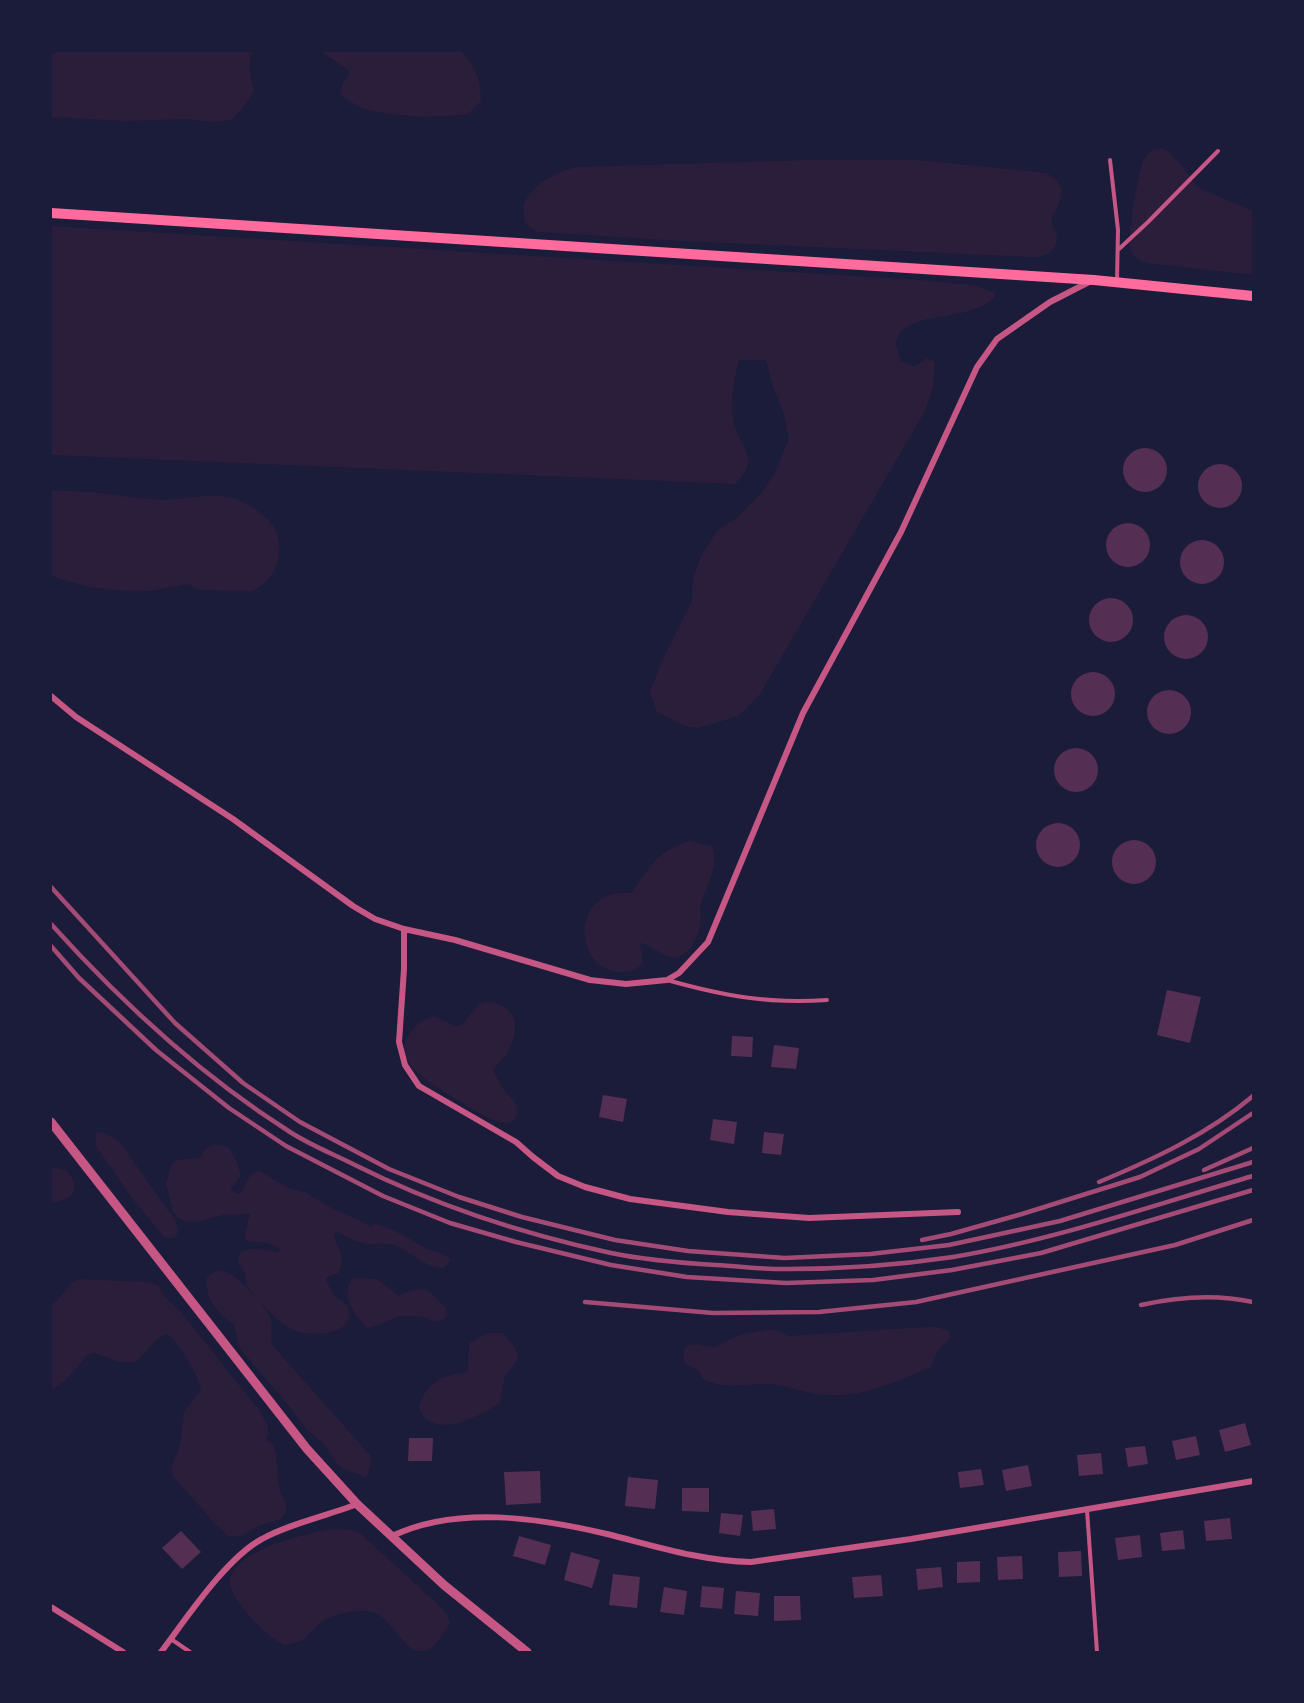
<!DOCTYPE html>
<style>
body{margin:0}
#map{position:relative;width:1304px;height:1703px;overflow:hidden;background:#1b1b3a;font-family:"Libre Baskerville",serif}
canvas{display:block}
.frame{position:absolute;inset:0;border:52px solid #1b1b3a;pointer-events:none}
</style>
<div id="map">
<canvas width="1304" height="1703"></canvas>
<div class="frame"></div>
</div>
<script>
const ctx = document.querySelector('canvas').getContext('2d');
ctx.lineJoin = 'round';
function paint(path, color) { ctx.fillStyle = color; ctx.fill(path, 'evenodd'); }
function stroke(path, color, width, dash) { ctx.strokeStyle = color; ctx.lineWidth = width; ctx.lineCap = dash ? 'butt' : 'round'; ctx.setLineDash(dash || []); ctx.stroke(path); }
paint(new Path2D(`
 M 58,51 L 255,51 L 251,54 L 249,66 L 254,92 L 241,110 L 231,120 L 214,122 L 186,119 L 126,121 L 51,117 L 51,55 Z
 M 320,51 L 461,51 C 476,67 481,80 481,101 L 467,115 L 424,117 L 388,114 L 361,108 L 340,95 L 343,82 L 350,74 L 347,69 Z
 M 1161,148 C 1181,157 1185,176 1201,189 L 1253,211 L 1253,275 L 1146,263 C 1140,260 1134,257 1131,251 C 1126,238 1138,175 1143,161 C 1145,156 1149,153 1153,149 Z
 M 809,160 L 918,160 L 1046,173 C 1072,187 1060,200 1051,220 C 1051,223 1053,226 1055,229 C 1062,248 1048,258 1031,257 L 681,241 L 537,232 L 525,223 C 524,216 522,210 524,204 C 532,184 559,170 578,167 Z
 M 51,226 L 920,280 L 973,285 L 994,292 L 994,298 C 973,316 945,314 920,321 C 912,323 905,329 899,333 L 896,344 L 901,361 L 914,367 L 927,358 L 935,362 L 933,387 L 925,411 L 760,694 L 739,716 L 698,728 L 684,726 L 657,712 L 650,692 L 662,660 L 692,600 L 693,579 L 702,554 L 717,531 L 739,516 L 762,492 L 776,471 L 789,438 L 783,411 L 772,384 L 766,360 L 739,360 C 734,377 729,408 735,426 C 742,451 761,459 735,484 L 51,455 Z
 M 51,491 C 68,491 85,491 101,493 C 118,495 134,498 151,499 C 197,503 224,481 264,516 C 278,527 282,544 278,561 C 274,574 264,587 252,591 L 200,590 L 188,584 L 151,591 L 109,590 L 89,587 L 51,576 Z
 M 689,841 L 712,846 C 720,868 706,884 701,905 C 700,909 701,914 701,919 C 701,931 691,954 678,957 C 665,961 653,944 640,943 L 643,962 C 639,969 632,972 624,972 C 571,974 570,886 631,893 C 649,868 658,850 689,841 Z
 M 488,1002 C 520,1005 521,1032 506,1055 C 502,1060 497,1065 493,1070 C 496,1076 500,1084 504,1090 C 509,1097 522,1105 516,1116 C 513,1123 508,1124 501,1122 C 485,1119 470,1107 456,1099 C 437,1087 388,1062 410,1033 C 414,1028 420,1021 427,1018 C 440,1013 449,1027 461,1026 L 479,1004 Z
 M 99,1132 L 104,1133 L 119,1141 L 175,1220 L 178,1230 L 176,1237 L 170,1239 L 163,1236 L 131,1197 L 96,1146 L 95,1133 Z
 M 215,1145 L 228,1147 L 237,1162 L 241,1176 L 230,1190 L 240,1194 C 247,1185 247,1172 260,1171 L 290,1189 L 305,1192 L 337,1211 L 361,1221 L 371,1227 L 374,1224 C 392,1228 408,1237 423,1247 C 432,1252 442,1252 450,1259 L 449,1263 L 443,1268 C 423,1267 413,1253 396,1246 C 385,1241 378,1245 368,1244 C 357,1243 346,1236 337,1232 L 334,1235 C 338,1254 346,1250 339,1273 L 329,1276 L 326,1279 C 328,1285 333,1294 338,1299 C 345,1305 350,1303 349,1316 C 349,1324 341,1329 334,1331 C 321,1335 301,1335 289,1328 C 279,1323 252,1295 247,1285 C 245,1281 246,1276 244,1272 C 239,1263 233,1255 246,1250 C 256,1246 269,1252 278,1252 L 280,1249 C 266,1239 259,1245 245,1240 C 244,1233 248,1221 250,1214 L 223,1215 L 196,1222 L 187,1222 L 178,1218 L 173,1212 L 166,1184 L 171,1165 L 177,1160 L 200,1158 C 203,1150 206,1147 215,1145 Z
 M 51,1167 L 66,1170 C 83,1188 72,1202 51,1202 Z
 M 216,1271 C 221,1271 225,1271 230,1274 C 241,1280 269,1309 271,1321 C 273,1329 270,1337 272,1345 L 370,1455 C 372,1462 370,1472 365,1477 L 342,1468 L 336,1463 L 326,1446 L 307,1430 L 289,1406 L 243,1352 L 239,1346 L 234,1325 C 218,1313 204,1299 207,1277 Z
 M 353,1278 L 377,1279 L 399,1296 L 411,1290 L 426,1289 L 446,1307 L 447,1315 L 445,1319 L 434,1322 L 424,1317 L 400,1316 L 369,1328 C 355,1320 339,1292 353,1278 Z
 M 80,1279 L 148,1282 L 158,1285 L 164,1296 L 181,1312 L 259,1410 C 264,1419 272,1429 266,1439 L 273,1445 L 276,1453 L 278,1479 L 281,1494 L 286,1503 L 286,1512 L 281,1519 L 258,1526 L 242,1536 L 229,1537 L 215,1524 L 173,1476 L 171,1468 L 180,1445 L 184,1412 L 201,1390 C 199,1378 178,1338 166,1334 C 153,1340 146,1353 136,1362 L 119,1362 L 94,1353 L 87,1356 L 65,1381 L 51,1390 L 51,1305 C 63,1298 67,1283 80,1279 Z
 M 909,1328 C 921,1328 940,1324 950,1333 L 950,1339 L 938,1350 L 931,1367 C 899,1380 860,1399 825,1395 C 804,1394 786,1384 766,1384 C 745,1384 721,1390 702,1378 L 699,1371 L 686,1364 L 683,1360 L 684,1349 L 689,1345 L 697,1344 L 715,1347 L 736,1336 L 765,1330 L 775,1330 L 788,1336 Z
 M 487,1333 L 503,1333 L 515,1347 L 518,1356 L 517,1361 L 505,1375 L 500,1403 C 480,1416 432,1442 419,1408 C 422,1392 433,1380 449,1376 C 456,1373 462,1375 468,1370 L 469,1343 Z
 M 332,1529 L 353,1530 L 360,1533 L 442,1608 L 448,1616 L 450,1623 C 446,1630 442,1636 437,1642 C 413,1672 396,1624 378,1614 C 373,1611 367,1611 360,1611 C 349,1612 334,1614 325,1620 C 306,1632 311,1642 284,1645 C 267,1636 254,1623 243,1608 C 238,1601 230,1592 230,1583 C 229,1551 307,1533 332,1529 Z`), '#2a1e3b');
paint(new Path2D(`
 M1123 470a22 22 0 1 1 44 0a22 22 0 1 1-44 0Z
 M1198 486a22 22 0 1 1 44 0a22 22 0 1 1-44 0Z
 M1106 545a22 22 0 1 1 44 0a22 22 0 1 1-44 0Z
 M1180 562a22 22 0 1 1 44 0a22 22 0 1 1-44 0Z
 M1089 620a22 22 0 1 1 44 0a22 22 0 1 1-44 0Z
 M1164 637a22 22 0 1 1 44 0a22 22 0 1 1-44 0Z
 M1071 694a22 22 0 1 1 44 0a22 22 0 1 1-44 0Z
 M1147 712a22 22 0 1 1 44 0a22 22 0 1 1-44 0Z
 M1054 770a22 22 0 1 1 44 0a22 22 0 1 1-44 0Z
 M1036 845a22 22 0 1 1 44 0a22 22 0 1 1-44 0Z
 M1112 862a22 22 0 1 1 44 0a22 22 0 1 1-44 0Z
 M 1167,990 L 1201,997 L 1190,1043 L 1157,1035 Z
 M 732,1036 L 753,1037 L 752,1057 L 731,1056 Z
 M 774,1045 L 799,1048 L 796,1069 L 771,1067 Z
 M 603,1095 L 627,1099 L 623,1122 L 599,1117 Z
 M 713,1119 L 737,1122 L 734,1144 L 710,1140 Z
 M 764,1132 L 784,1134 L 781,1155 L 762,1153 Z
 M 1245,1423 L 1251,1445 L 1225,1452 L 1219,1430 Z
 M 1196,1436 L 1200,1455 L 1176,1460 L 1172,1441 Z
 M 409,1438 L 433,1438 L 432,1461 L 408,1461 Z
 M 1145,1446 L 1148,1464 L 1128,1467 L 1125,1448 Z
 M 1101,1453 L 1103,1474 L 1079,1476 L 1077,1455 Z
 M 1028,1465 L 1032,1486 L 1006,1491 L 1002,1470 Z
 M 981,1469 L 984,1485 L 960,1488 L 958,1472 Z
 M 540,1471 L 541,1503 L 506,1505 L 504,1472 Z
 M 628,1477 L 658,1480 L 655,1509 L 625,1506 Z
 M 682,1488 L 709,1488 L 709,1512 L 682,1511 Z
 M 774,1509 L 776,1529 L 753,1531 L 751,1511 Z
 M 721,1513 L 743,1515 L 740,1536 L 719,1533 Z
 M 1230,1518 L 1232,1539 L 1206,1541 L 1204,1521 Z
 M 1183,1530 L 1185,1549 L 1162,1551 L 1160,1533 Z
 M 181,1531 L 201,1552 L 182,1569 L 162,1548 Z
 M 1140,1535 L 1142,1557 L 1118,1560 L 1115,1538 Z
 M 519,1536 L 551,1545 L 545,1565 L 513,1556 Z
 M 1081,1551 L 1082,1576 L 1059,1577 L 1058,1552 Z
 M 571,1552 L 600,1560 L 592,1588 L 564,1580 Z
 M 1022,1556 L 1023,1579 L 998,1580 L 997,1557 Z
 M 980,1561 L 980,1582 L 957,1583 L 957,1562 Z
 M 941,1567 L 943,1587 L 918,1590 L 916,1569 Z
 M 613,1574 L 640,1577 L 637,1608 L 609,1605 Z
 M 881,1575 L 883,1596 L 854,1598 L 852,1577 Z
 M 702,1586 L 724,1588 L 722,1609 L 700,1607 Z
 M 664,1587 L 687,1591 L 684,1615 L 660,1612 Z
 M 736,1591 L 760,1593 L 758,1616 L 734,1614 Z
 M 774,1596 L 800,1596 L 801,1620 L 774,1621 Z`), '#542f53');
stroke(new Path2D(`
 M 1110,160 L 1118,230 L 1117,281
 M 1119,249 L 1148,222 L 1218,151
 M 667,980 C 724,996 768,1004 827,1000
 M 1087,1510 L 1097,1652
 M 171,1639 L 190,1652`), '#c65784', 4);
stroke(new Path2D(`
 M 51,696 L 76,717 L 233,819 L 353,906 L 375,919 L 404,929 L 455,940 L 590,980 L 626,984 L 667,980 L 679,973 L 708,942 L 803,713 L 901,532 L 977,367 L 997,339 L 1050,302 L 1091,281
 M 404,929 L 404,969 L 399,1042 L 405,1065 L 419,1086 L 516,1142 L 533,1157 L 558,1176 L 585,1187 L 630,1199 L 728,1212 L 809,1218 L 958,1212
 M 392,1536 C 457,1505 539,1518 607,1534 C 655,1546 701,1561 751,1562 L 911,1539 L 1253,1481
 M 51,1607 L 123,1652
 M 161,1652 C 186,1619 226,1558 262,1539 C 288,1524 327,1516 357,1504`), '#c65784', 6);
stroke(new Path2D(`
 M 51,1122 L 307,1449 L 357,1504 L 444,1585 L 527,1652`), '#c65784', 9);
stroke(new Path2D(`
 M 51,213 L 1094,280 L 1253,296`), '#ff6b9d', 10);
stroke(new Path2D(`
 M 51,887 L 175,1023 L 243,1083 L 300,1122 L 389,1169 L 459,1197 L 522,1217 L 615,1240 L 688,1251 L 785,1258 L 870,1254 L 949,1245 L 1060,1221 L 1253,1162
 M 51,924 C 122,1003 200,1075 290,1132 C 310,1145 333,1154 355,1165 C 435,1205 523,1234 611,1253 C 645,1260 681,1263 716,1265 C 740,1266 764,1270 788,1269 C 843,1269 899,1265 953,1257 C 1055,1240 1154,1205 1253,1176
 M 51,946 L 79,978 L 156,1050 L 229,1108 L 286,1146 L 383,1196 L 450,1223 L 516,1242 L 611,1265 L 687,1277 L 786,1283 L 873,1280 L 952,1270 L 1041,1253 L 1253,1190
 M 1204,1170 L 1253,1148
 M 1099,1182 C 1154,1159 1208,1134 1253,1096
 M 922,1240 L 951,1234 L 1022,1214 L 1140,1177 L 1199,1149 L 1253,1113
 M 585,1302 L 713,1313 L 819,1312 L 916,1302 L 1175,1245 L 1253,1220
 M 1141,1305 C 1177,1297 1216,1294 1253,1302`), '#a44b75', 4.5);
</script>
